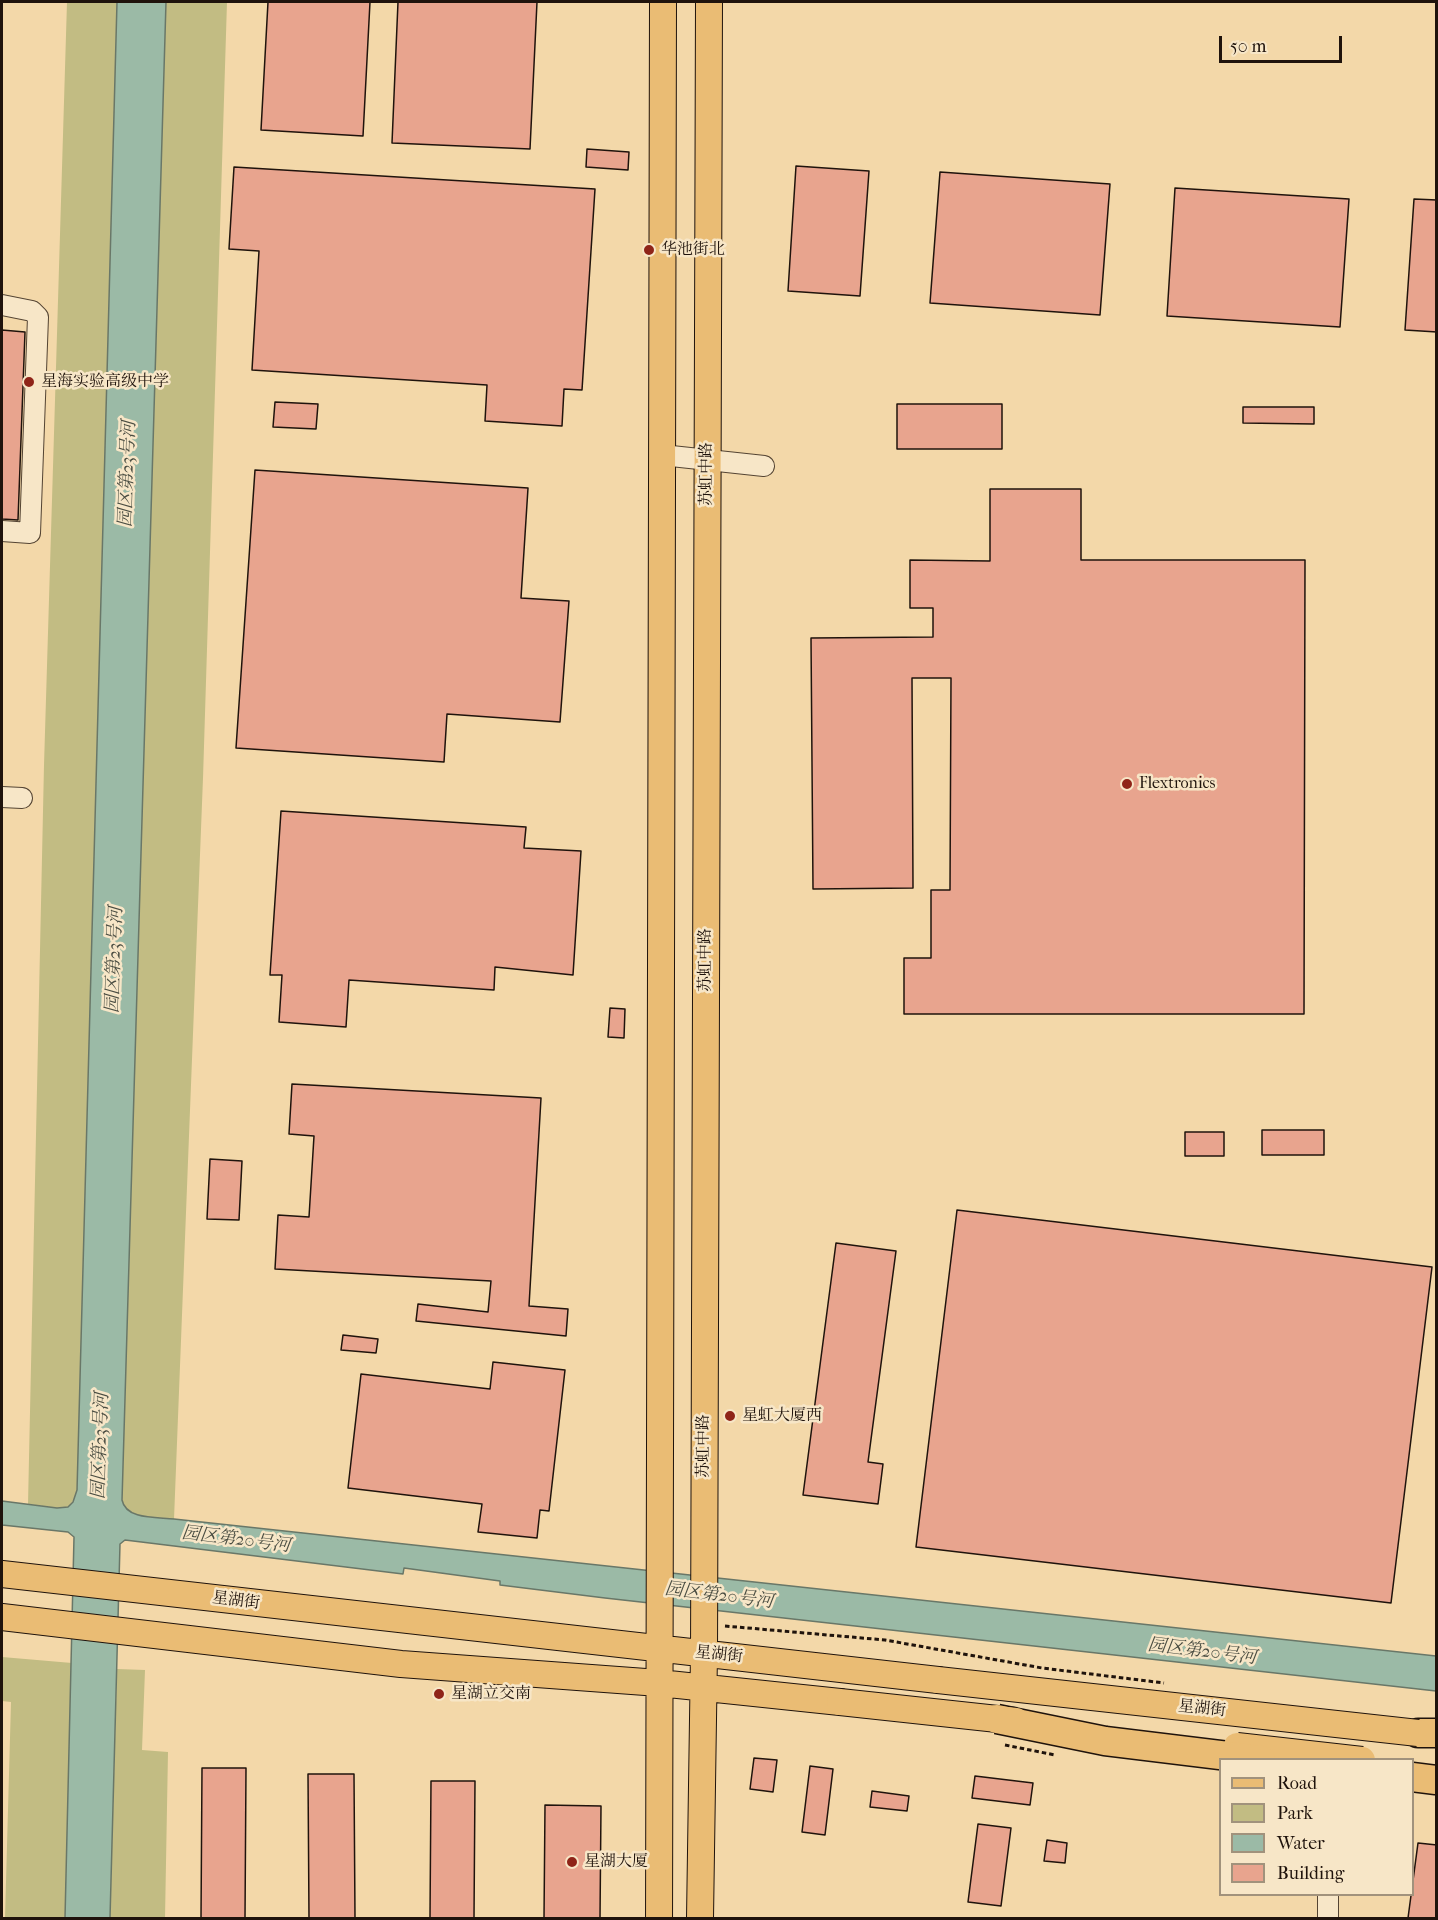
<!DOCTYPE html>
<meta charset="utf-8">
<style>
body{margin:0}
#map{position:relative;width:1438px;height:1920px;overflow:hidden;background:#f3d8a9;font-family:"IM FELL French Canon",serif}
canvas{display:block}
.frame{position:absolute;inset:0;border:3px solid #1f130c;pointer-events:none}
.legend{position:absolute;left:1219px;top:1758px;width:195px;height:138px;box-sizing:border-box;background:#f7e6c7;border:2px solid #a1927c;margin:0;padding:8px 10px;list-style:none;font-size:18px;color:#1f130c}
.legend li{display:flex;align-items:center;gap:12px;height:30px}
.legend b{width:30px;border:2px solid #a1927c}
.scale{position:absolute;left:1219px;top:36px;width:123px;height:27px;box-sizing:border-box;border:3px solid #1f130c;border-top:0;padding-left:8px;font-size:18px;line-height:21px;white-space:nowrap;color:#1f130c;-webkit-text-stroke:4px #f7e6c7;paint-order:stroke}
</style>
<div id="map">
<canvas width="1438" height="1920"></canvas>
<div class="frame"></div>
<ul class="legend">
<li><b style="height:8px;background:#eabc74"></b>Road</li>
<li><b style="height:16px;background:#c2bc83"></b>Park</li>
<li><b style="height:16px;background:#9bbaa6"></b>Water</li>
<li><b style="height:16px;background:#e8a48e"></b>Building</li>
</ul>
<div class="scale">50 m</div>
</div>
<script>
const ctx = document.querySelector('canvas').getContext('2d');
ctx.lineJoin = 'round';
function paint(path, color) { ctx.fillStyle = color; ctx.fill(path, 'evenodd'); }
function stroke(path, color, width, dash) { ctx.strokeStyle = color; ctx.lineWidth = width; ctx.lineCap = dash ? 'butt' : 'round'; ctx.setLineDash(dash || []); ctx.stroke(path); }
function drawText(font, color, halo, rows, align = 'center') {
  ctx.font = font + ' "IM FELL French Canon","Noto Serif SC",serif'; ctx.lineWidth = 5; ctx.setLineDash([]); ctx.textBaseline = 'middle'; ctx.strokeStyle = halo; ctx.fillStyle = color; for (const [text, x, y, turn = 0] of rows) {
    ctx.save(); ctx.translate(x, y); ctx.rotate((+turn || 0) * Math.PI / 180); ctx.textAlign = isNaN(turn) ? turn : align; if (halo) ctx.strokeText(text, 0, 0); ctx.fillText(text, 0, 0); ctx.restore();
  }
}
paint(new Path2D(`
 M 67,2 L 117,2 L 77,1490 L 76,1497 L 68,1507 L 57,1508 L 28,1504 L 44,765 Z
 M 166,2 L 227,2 L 203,778 L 174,1519 C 157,1517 126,1520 122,1500 Z
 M 2,1657 L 72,1663 L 65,1918 L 5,1918 L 11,1702 L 2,1701 Z
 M 117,1669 L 145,1670 L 142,1750 L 168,1752 L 165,1918 L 110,1918 Z`), '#c2bc83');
const water = new Path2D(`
 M 117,2 L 166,2 L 122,1500 C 126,1520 157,1517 174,1519 L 1436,1656 L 1436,1691 L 605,1598 L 500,1585 L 500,1581 L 404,1568 L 403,1574 L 125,1540 L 120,1544 L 110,1918 L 65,1918 L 74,1537 L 68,1532 L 2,1525 L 2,1501 L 57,1508 L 68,1507 L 73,1502 L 77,1490 Z`);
paint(water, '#9bbaa6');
stroke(water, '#697768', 1.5);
const building = new Path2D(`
 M 268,2 L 370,2 L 363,136 L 261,130 Z
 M 398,2 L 537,2 L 530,149 L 392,143 Z
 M 587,149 L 629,152 L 628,170 L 586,167 Z
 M 796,166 L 869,171 L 860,296 L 788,291 Z
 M 234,167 L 595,189 L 582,390 L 564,389 L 562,426 L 485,421 L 487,385 L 252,370 L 259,251 L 229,249 Z
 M 940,172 L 1110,184 L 1100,315 L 930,303 Z
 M 1175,188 L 1349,199 L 1340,327 L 1167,316 Z
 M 1414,199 L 1437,200 L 1437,332 L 1405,330 Z
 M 2,330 L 25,332 L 18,520 L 2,519 Z
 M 275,402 L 318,404 L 316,429 L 273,427 Z
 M 897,404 L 1002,404 L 1002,449 L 897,449 Z
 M 1243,407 L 1314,407 L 1314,424 L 1243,423 Z
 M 255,470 L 528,488 L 521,598 L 569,601 L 560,722 L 447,714 L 444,762 L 236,748 Z
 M 990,489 L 1081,489 L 1081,560 L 1305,560 L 1304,1014 L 904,1014 L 904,958 L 931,958 L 931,890 L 950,890 L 951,678 L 912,678 L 913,888 L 813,889 L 811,638 L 933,637 L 933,608 L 910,608 L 910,560 L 990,561 Z
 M 281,811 L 526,827 L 524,848 L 581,851 L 573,975 L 495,967 L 494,990 L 349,980 L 346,1027 L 279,1022 L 282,975 L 270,975 Z
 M 610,1008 L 625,1009 L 624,1038 L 608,1037 Z
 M 292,1084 L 541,1098 L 529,1306 L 568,1309 L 566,1336 L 416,1321 L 418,1304 L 488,1312 L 491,1281 L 275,1269 L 278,1215 L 309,1217 L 314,1136 L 289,1134 Z
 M 1262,1130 L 1324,1130 L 1324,1155 L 1262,1155 Z
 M 1185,1132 L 1224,1132 L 1224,1156 L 1185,1156 Z
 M 210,1159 L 242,1161 L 239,1220 L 207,1219 Z
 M 957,1210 L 1432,1267 L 1391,1603 L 916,1547 Z
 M 836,1243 L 896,1251 L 868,1462 L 883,1464 L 878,1504 L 803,1495 Z
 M 343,1335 L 378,1339 L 376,1353 L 341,1350 Z
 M 493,1362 L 565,1370 L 549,1511 L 540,1510 L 537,1538 L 478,1532 L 482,1504 L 348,1488 L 361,1374 L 490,1389 Z
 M 754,1758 L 777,1760 L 773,1792 L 750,1789 Z
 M 810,1766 L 833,1769 L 825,1835 L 802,1832 Z
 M 202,1768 L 246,1768 L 245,1918 L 201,1918 Z
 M 308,1774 L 354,1774 L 355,1918 L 309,1918 Z
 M 975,1776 L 1033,1783 L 1030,1805 L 972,1798 Z
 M 431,1781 L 475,1781 L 474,1918 L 430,1918 Z
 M 872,1791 L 909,1796 L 907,1811 L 870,1807 Z
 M 545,1805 L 601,1806 L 600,1918 L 544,1918 Z
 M 978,1824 L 1011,1828 L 1001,1906 L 968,1902 Z
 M 1047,1840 L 1067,1843 L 1065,1863 L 1044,1861 Z
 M 1418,1843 L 1437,1845 L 1437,1918 L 1408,1918 Z`);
paint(building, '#e8a48e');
stroke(building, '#1f130c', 1.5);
const minor = new Path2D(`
 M 2,305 L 32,311 L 38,317 L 30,533 L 2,531
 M 662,455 L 764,466
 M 2,797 L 22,798
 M 1328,1918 L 1328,1894`);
const major = new Path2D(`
 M 2,1574 L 938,1680
 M 2,1617 L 401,1664 L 659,1683 L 840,1702
 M 659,1918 L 663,2
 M 700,1918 L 704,1653 L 709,2`);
const highway = new Path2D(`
 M 1418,1733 L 1436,1733
 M 1412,1777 L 1436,1780`);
stroke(minor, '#544433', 22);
stroke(major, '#1f130c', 28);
stroke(highway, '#1f130c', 31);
stroke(new Path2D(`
 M 725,1626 L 885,1640 L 1042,1668 L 1164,1683
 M 1005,1745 L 1055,1755`), '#1f130c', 3, [4.5, 3]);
stroke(minor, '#f7e6c7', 20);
stroke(major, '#eabc74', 26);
stroke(highway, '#eabc74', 28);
const majorBridge = new Path2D(`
 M 938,1680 L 1418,1733
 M 840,1702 L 1016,1721
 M 1237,1746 L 1362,1760`);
const highwayBridge = new Path2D(`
 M 997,1719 L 1105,1741 L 1261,1760`);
stroke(majorBridge, '#1f130c', 28, []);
stroke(highwayBridge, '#1f130c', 31, []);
stroke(majorBridge, '#eabc74', 26);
stroke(highwayBridge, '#eabc74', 28);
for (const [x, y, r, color] of [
 [649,250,6,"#8f2418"],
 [29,382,6,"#8f2418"],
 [1127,784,6,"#8f2418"],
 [730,1416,6,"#8f2418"],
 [439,1694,6,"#8f2418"],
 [572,1862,6,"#8f2418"]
]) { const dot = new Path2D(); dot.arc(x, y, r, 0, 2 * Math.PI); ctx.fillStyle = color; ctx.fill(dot); stroke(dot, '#f7e6c7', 2); }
drawText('16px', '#1f130c', '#f7e6c7', [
 ["华池街北",661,250],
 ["星海实验高级中学",41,382],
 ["Flextronics",1139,784],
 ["星虹大厦西",742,1416],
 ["星湖立交南",451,1694],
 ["星湖大厦",584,1862]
], 'left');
drawText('16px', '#1f130c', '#f7e6c7', [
 ["苏虹中路",707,474,-90],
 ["苏虹中路",706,960,-90],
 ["苏虹中路",704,1446,-90],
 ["星湖街",236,1601,7],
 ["星湖街",719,1655,6],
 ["星湖街",1202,1709,6]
]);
drawText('italic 18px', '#4a4d42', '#f7e6c7', [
 ["园区第23号河",128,474,-88],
 ["园区第23号河",115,960,-88],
 ["园区第23号河",101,1446,-88],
 ["园区第20号河",236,1540,7],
 ["园区第20号河",719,1596,7],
 ["园区第20号河",1202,1652,7]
]);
</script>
